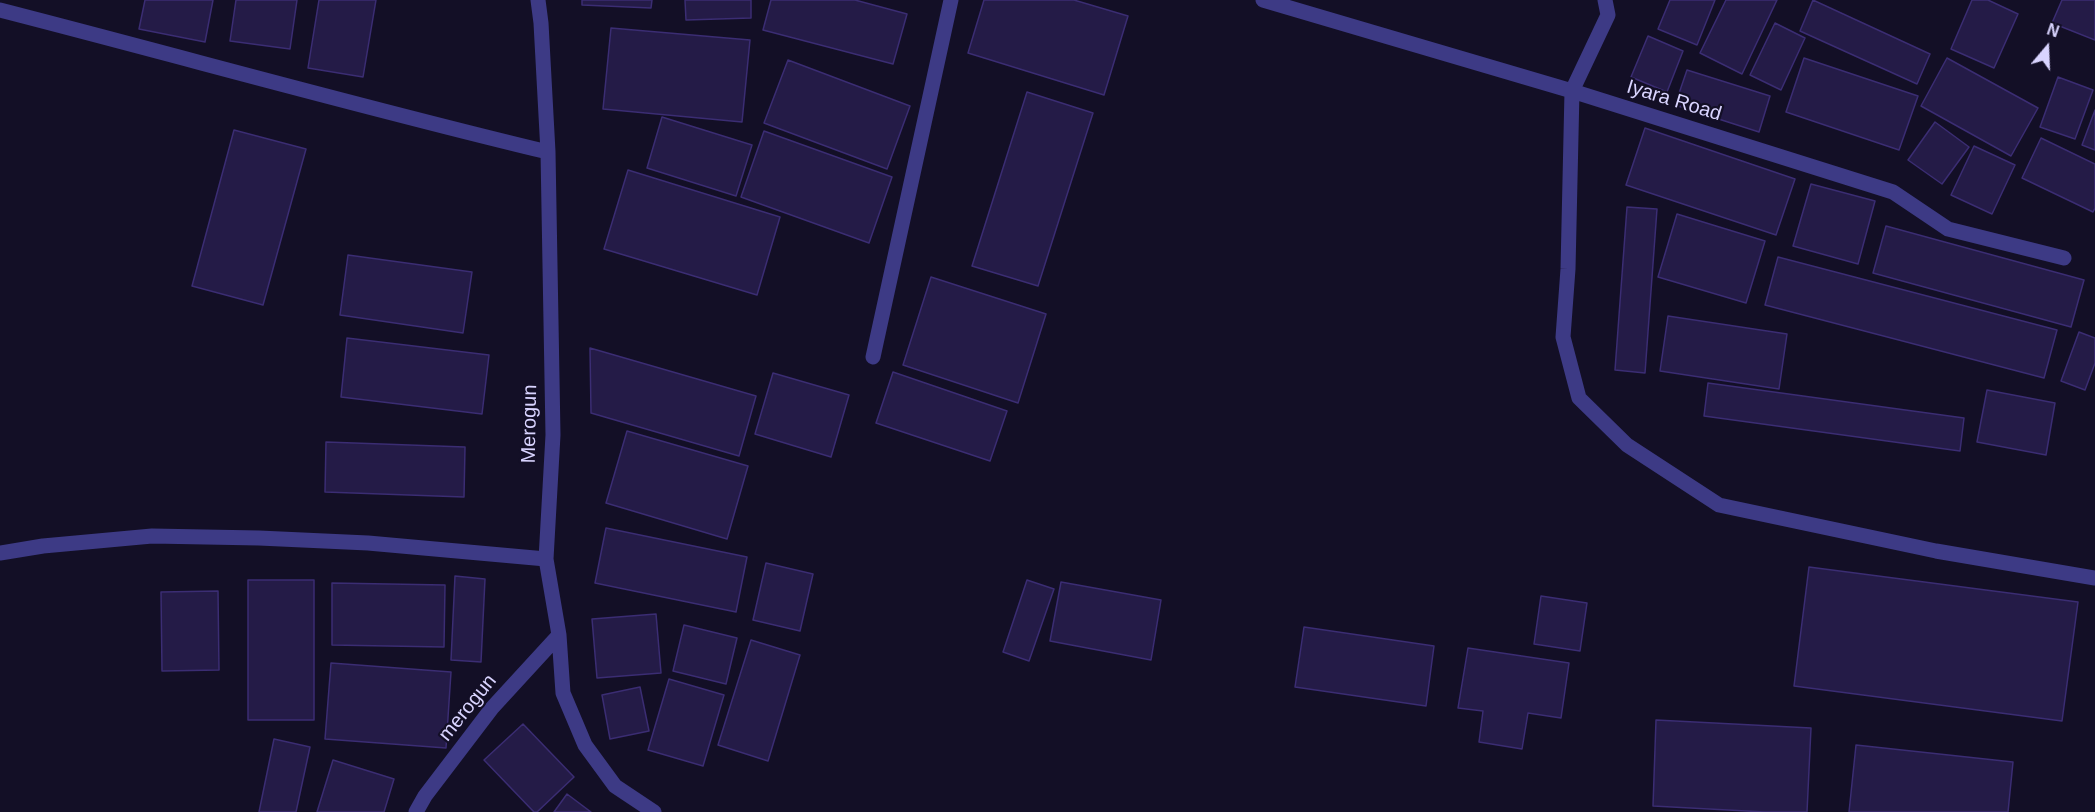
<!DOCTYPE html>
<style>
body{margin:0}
#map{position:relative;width:2095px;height:812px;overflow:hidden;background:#130f26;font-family:Helvetica,sans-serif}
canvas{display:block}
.north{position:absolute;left:2017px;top:18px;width:60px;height:60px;-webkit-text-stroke:4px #130f26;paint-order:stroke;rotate:19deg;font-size:16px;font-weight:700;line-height:24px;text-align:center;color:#d9d4ff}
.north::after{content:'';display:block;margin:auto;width:21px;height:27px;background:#d9d4ff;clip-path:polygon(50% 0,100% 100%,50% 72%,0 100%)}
</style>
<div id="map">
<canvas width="2095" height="812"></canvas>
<div class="north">N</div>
</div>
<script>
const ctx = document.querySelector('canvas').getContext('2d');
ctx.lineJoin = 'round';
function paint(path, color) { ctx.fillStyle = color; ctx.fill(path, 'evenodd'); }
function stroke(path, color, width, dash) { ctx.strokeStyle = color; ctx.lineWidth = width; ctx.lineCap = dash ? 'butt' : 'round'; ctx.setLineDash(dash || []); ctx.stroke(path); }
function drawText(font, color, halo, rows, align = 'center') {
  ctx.font = font + ' Helvetica,sans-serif'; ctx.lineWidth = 4.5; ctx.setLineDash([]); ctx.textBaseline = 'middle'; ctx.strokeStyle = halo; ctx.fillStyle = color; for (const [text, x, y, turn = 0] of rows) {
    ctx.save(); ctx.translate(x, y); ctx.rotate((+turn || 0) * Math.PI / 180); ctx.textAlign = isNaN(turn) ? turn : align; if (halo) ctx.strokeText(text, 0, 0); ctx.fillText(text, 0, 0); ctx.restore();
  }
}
const building = new Path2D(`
 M 145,0 L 213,0 L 205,42 L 139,29 Z
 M 236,0 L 297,0 L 290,49 L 230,41 Z
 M 319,0 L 376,0 L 363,77 L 308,68 Z
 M 582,0 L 652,0 L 651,8 L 582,5 Z
 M 685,0 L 751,0 L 751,18 L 686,20 Z
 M 771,0 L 855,0 L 907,14 L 893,64 L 763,30 Z
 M 984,0 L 1074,0 L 1128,16 L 1104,95 L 968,53 Z
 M 1670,0 L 1715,0 L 1697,45 L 1658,29 Z
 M 1726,0 L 1777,0 L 1742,74 L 1700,53 Z
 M 1813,0 L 1930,54 L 1917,84 L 1800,31 Z
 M 1972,0 L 1988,0 L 2018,14 L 1994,68 L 1951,49 Z
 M 2062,0 L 2095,0 L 2095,40 L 2052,23 Z
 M 1775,23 L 1805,38 L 1781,90 L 1750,75 Z
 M 611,28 L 750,40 L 742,122 L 603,109 Z
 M 1648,36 L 1683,51 L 1667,92 L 1631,77 Z
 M 1804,58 L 1918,96 L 1899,150 L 1786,112 Z
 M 1947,58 L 2038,108 L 2011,156 L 1921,106 Z
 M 788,60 L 910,106 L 887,169 L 764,123 Z
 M 1687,70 L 1770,96 L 1759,132 L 1675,105 Z
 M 2058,77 L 2093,90 L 2075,139 L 2040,127 Z
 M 1027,92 L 1093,113 L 1038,286 L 972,266 Z
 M 2095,110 L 2095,150 L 2082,145 Z
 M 662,117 L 752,145 L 736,196 L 647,168 Z
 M 1935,122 L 1969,147 L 1942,184 L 1908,160 Z
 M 1645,128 L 1795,179 L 1776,235 L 1626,185 Z
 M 234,130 L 306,149 L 263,305 L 192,286 Z
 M 764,131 L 892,177 L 869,243 L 741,197 Z
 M 2041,138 L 2095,164 L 2095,208 L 2093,212 L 2022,178 Z
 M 1974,146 L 2015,165 L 1992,214 L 1951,195 Z
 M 628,170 L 780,217 L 757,295 L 604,249 Z
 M 1811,184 L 1875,201 L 1858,264 L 1793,246 Z
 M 1627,207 L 1657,209 L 1645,373 L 1615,370 Z
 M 1677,214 L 1765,241 L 1746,303 L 1658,277 Z
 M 1886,226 L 2084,280 L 2071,327 L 1873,273 Z
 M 348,255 L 472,272 L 463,333 L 340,315 Z
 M 1778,257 L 2057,330 L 2044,378 L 1765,305 Z
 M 931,277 L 1046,314 L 1018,403 L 903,365 Z
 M 1668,316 L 1787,334 L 1779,389 L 1660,371 Z
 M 2079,332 L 2095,338 L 2095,363 L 2085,390 L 2061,381 Z
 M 347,338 L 489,355 L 482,414 L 341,397 Z
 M 590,348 L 756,396 L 739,456 L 591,413 Z
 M 893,372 L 1007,411 L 990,461 L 876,423 Z
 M 773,373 L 849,395 L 831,457 L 755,434 Z
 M 1708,383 L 1964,418 L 1960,451 L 1704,416 Z
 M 1987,390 L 2055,403 L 2046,455 L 1977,442 Z
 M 627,431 L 748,466 L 727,539 L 606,503 Z
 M 326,442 L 465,447 L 464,497 L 325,492 Z
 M 606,528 L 747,557 L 736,612 L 595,583 Z
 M 766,563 L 813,574 L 800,631 L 753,620 Z
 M 1809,567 L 2078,602 L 2062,721 L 1794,686 Z
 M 455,576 L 485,579 L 481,662 L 451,660 Z
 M 248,580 L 314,580 L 314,720 L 248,720 Z
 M 1027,580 L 1054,589 L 1029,661 L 1003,652 Z
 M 1061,582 L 1161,600 L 1151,660 L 1050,641 Z
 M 332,583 L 445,585 L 444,647 L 332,645 Z
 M 218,591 L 219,670 L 162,671 L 161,592 Z
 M 1541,596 L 1587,603 L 1580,651 L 1534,644 Z
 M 656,614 L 661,673 L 597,678 L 592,619 Z
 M 684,625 L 737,638 L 726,684 L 673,671 Z
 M 1304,627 L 1434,646 L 1426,706 L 1295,687 Z
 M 751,640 L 800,655 L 768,761 L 718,745 Z
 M 1468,648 L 1569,663 L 1561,718 L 1528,713 L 1522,749 L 1479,742 L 1483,711 L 1458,708 Z
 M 331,663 L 451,672 L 446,748 L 325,739 Z
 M 669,679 L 724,695 L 703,766 L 648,750 Z
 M 640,687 L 649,731 L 610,739 L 602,695 Z
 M 1656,720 L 1811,728 L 1807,812 L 1765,812 L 1653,806 Z
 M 523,724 L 574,777 L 537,812 L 534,812 L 484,760 Z
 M 274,739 L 310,747 L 296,812 L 259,812 Z
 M 1856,745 L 2013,762 L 2008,812 L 1849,812 Z
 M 333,760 L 394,779 L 384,812 L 317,812 Z
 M 567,794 L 591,812 L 554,812 Z`);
paint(building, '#241b47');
stroke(building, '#3b2d73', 1.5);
stroke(new Path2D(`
 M 538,0 L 541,23 L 548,152 L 553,435 L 546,559 L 559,635 L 563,693 L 585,745 L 615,786 L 654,812
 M 1263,0 L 1572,91 L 1893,192 L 1948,229 L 2064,258
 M 1605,0 L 1608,15 L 1572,91 L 1568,269 L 1563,337 L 1579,398 L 1627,445 L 1719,505 L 1936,551 L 2095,578
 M 0,10 C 183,57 364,108 548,152
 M 873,357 L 951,0
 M 0,553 L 43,546 L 152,536 L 259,538 L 368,543 L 546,559
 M 416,812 L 425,796 L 492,708 L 559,635`), '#3d3a85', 15);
drawText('20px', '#d9d4ff', '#130f26', [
 ["Iyara Road",1674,101,17],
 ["Merogun",530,424,-89],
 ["merogun",468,708,-51]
]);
</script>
